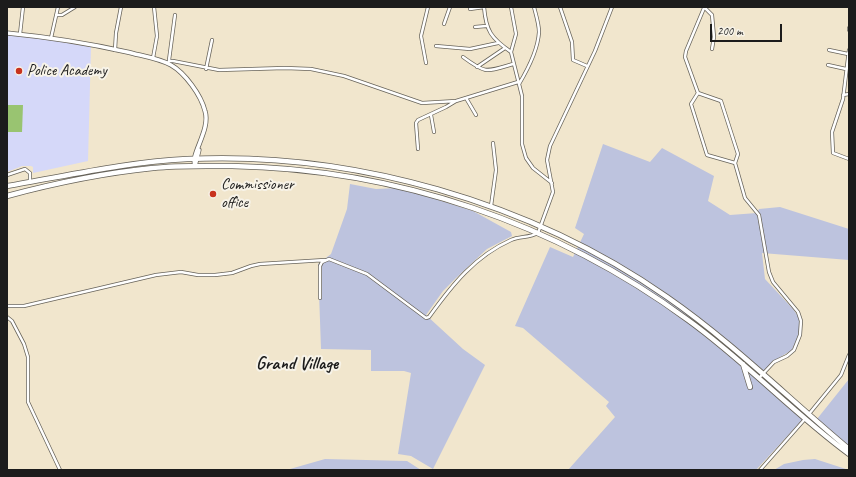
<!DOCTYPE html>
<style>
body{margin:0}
#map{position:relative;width:856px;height:477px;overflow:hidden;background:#f1e6cd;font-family:Caveat,sans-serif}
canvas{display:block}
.frame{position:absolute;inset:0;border:8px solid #1c1c1c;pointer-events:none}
.scale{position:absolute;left:710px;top:24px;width:72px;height:18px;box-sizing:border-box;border:2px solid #1c1c1c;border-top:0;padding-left:5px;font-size:12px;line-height:14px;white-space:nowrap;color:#1c1c1c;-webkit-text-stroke:3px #f7f3e8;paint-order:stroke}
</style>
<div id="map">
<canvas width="856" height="477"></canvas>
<div class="frame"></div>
<div class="scale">200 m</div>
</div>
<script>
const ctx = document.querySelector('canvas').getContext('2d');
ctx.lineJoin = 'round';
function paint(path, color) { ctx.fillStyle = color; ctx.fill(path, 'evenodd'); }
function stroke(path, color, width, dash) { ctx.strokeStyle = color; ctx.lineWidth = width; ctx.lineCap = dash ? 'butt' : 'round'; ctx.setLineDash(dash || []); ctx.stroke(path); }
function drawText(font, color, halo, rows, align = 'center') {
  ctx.font = font + ' Caveat,sans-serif'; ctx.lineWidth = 4; ctx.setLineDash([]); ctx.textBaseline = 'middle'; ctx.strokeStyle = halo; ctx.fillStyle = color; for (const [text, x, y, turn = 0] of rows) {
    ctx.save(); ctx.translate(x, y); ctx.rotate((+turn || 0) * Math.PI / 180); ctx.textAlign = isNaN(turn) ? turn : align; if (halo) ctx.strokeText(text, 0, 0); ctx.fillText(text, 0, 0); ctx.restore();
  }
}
paint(new Path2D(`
 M 7,35 L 39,38 L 91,47 L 88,161 L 33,173 L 33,167 L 31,166 L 22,166 L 7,172 Z`), '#d5d8f9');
paint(new Path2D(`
 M 603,144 L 650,162 L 662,148 L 714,176 L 708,201 L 730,215 L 757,213 L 759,209 L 780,207 L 849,229 L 849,260 L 762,253 L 765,279 L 793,309 L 800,319 L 799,334 L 792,350 L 772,362 L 765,375 L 817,419 L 849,379 L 849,456 L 804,418 L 756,470 L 568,470 L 615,417 L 606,406 L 609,402 L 523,328 L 515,326 L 550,247 L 573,257 L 584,234 L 575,228 Z
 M 350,184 L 376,189 L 397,188 L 423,195 L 473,211 L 511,232 L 512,236 L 487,249 L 456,278 L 443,291 L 426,315 L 463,349 L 485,365 L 433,469 L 411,456 L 398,454 L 411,373 L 404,371 L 371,371 L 371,350 L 321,349 L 318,264 L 331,254 L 347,209 Z
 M 325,459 L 407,461 L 421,470 L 280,470 L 290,469 Z
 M 815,459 L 849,470 L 774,470 L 784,464 L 803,460 Z`), '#bdc3de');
paint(new Path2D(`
 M 7,105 L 23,105 L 22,132 L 7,132 Z`), '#99c471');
const street = new Path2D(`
 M 484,7 C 486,31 491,38 511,52
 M 511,7 L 516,34 L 511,52 L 522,96 L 522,144 L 526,158 L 533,168 L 552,183
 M 560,7 L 572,42 L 573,60 L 587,66
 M 704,7 L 712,15 L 714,37 L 712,49
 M 704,8 L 686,51 L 685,57 L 698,93 L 721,101 L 738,154 L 735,163 L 745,198 L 759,215 L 769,272 L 773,282 L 798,312 L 801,321 L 800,335 L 794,350 L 787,356 L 774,362 L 759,378
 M 470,9 L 484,7
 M 56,15 L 62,15 L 75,7
 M 444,24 L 450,7
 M 475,27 L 486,26
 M 849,28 L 849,30
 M 20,34 L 23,7
 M 51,38 L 58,7
 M 436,46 L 470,49 L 498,43
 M 115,50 L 116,33 L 121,7
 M 829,50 L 848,54
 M 849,50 L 843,99 L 832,132 L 833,153 L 849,159
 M 463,57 C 486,74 486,72 513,64
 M 153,58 L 157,36 L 154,7
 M 169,60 L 175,15
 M 168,63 L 169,61 L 173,61 L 219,70 L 285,68 L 311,69 L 344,76 L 422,103 L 456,101
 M 426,63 L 421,36 L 428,7
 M 828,65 L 846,69
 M 477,67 L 505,48
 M 206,69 L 212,40
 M 519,84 C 528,69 538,50 539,32 C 539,24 536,15 534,7
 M 698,93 L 691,104 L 707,155 L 735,163
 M 843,95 L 849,94
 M 466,98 L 476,115
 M 431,115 L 434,132
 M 418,149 L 416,123 L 418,120 L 446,107 L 456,101 L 518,82
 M 7,175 L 25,169 L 30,173 L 30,181
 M 491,206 L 496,170 L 493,143
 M 320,298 L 320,266 L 322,262 L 329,259 L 367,274 L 426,318 L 429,317 C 452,285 475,256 511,240 C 520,236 529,238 538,233 L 553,192 L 547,160 L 550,146 L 595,51 L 612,7
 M 7,306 L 24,306 L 156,275 L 181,272 L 198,275 L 215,275 L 232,273 L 251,266 L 260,264 L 325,260
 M 7,317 L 12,321 L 24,344 L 28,357 L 28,402 L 60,470
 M 809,414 L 841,375 L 849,355
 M 760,470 L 805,419`);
const secondary = new Path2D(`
 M 7,33 C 48,37 87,43 127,52 C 142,56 158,58 171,65 C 185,73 201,95 205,111 C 211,130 190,154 195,166
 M 195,166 L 199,150`);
const highway = new Path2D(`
 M 7,186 C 66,176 126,162 187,159 C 352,151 531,202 667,297 C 732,342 788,398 849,449
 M 7,196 C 55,183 104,173 153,168 C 179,165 206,166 232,166 C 397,169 556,223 688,320 C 745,361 793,413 849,454
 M 743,364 L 750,387`);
stroke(street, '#67635a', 4);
stroke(secondary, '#67635a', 5);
stroke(highway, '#67635a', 6);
stroke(street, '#fff', 2.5);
stroke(secondary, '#fff', 3.5);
stroke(highway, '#fff', 4.5);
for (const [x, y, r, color] of [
 [19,71,4,"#c8321e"],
 [213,194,4,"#c8321e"]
]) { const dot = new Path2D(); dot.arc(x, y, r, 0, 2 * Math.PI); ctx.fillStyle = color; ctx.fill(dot); stroke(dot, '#f7f3e8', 1.5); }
drawText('16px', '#1c1c1c', '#f7f3e8', [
 ["Police Academy",27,71],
 ["Commissioner",221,185],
 ["office",221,203]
], 'left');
drawText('bold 18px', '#1c1c1c', '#f7f3e8', [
 ["Grand Village",297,364]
]);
</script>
